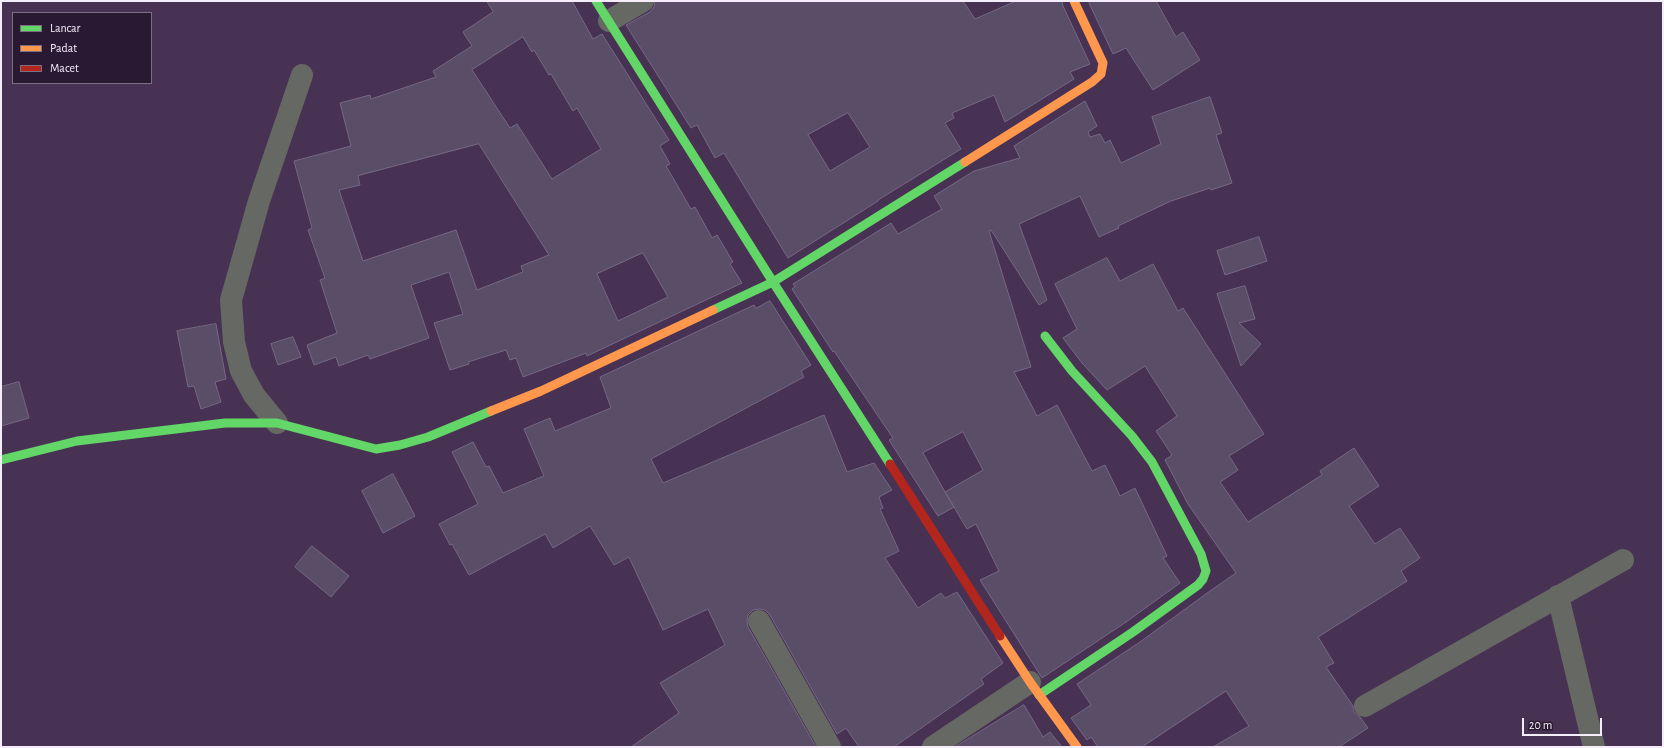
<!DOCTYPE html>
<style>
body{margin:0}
#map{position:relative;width:1664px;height:748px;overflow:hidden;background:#483253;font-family:"Alegreya Sans",sans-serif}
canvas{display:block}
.frame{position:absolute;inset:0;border:2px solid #f6edfb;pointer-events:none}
.legend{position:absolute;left:12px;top:12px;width:140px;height:72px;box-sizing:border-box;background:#2a1933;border:1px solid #7c6e83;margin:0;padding:5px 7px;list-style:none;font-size:12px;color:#f6edfb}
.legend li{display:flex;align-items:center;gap:8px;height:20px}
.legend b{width:20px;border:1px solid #7c6e83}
.scale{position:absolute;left:1522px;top:718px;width:80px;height:18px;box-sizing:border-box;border:2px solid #f6edfb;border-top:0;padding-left:5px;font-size:12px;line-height:14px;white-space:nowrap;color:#f6edfb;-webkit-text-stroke:3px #2a1933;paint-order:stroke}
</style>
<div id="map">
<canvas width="1664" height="748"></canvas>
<div class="frame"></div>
<ul class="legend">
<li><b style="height:5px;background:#63d668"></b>Lancar</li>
<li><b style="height:5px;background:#ff974d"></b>Padat</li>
<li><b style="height:5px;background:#b3261e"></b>Macet</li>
</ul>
<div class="scale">20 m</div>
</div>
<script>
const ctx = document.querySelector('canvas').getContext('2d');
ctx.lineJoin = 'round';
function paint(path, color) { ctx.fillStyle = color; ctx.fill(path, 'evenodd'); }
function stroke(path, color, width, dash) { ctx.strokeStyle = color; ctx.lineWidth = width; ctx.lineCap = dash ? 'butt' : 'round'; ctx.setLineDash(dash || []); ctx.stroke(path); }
const building = new Path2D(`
 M 487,1 L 572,1 L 593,39 L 602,34 L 669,140 L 660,146 L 670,164 L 666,166 L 691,209 L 695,207 L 712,238 L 717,235 L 733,262 L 730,264 L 742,283 L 587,356 L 586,353 L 523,377 L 516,358 L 510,360 L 506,350 L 468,362 L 469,364 L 450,370 L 434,323 L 463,314 L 449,272 L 411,285 L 429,338 L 370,359 L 368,355 L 339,366 L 336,357 L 314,365 L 307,345 L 337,333 L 320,280 L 325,278 L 308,230 L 312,228 L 294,161 L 351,146 L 340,103 L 370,95 L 371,99 L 436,77 L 433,71 L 472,46 L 463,32 L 493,12 ZM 523,37 L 532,52 L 534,50 L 549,75 L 551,74 L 573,111 L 577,108 L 601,149 L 552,179 L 517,124 L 510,128 L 472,70 ZM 479,144 L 549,255 L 521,266 L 523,272 L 477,290 L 456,230 L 363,261 L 339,190 L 360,185 L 358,176 ZM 643,253 L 668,297 L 618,321 L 597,274 Z
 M 655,1 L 963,1 L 975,19 L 1016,1 L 1062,1 L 1063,6 L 1090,64 L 1070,72 L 1074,79 L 1005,122 L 994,95 L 952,113 L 954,118 L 945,123 L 961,149 L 878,200 L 878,201 L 788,258 L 724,153 L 715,158 L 697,125 L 691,128 L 626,25 L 650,12 L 654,7 ZM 848,113 L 870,147 L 830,171 L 808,135 Z
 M 1092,1 L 1156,1 L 1176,37 L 1183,32 L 1200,60 L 1153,90 L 1126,48 L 1113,54 L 1089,3 Z
 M 1210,97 L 1222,133 L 1216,135 L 1232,183 L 1211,190 L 1210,188 L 1171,201 L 1118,226 L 1119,228 L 1099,237 L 1080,196 L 1019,224 L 1047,300 L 1039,305 L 991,230 L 989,231 L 1031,367 L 1014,372 L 1037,416 L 1057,405 L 1092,471 L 1105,465 L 1120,496 L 1135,488 L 1167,556 L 1163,558 L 1180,583 L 1126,622 L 1042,678 L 980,580 L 999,571 L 976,524 L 967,529 L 945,492 L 954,507 L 938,516 L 889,440 L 893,438 L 834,351 L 833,352 L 792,289 L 795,287 L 793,284 L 891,223 L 898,234 L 942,209 L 934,196 L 974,171 L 1020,158 L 1014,146 L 1085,101 L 1097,126 L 1088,132 L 1090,137 L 1100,134 L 1105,143 L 1110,140 L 1121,163 L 1161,144 L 1152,117 ZM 963,432 L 983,470 L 945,492 L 923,453 Z
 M 1259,237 L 1267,261 L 1225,275 L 1217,251 Z
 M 1107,258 L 1120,281 L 1153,264 L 1178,311 L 1183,308 L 1264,434 L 1229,456 L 1238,470 L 1220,482 L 1248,522 L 1322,475 L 1320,471 L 1354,448 L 1379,486 L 1349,506 L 1375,544 L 1400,528 L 1420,558 L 1401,571 L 1407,581 L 1318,637 L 1334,663 L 1326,667 L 1353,706 L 1354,712 L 1360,717 L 1368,728 L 1339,747 L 1213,747 L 1249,726 L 1226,691 L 1142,747 L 1098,747 L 1091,737 L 1087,740 L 1071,718 L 1091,705 L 1077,684 L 1140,642 L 1210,591 L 1236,573 L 1188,504 L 1165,460 L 1172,455 L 1156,431 L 1177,416 L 1145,366 L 1107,390 L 1082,363 L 1063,338 L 1077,329 L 1055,284 Z
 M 1245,286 L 1255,319 L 1239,323 L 1261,344 L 1241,366 L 1217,294 Z
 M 770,301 L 811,365 L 801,371 L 804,377 L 651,459 L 663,483 L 824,415 L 847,472 L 874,463 L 892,490 L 879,497 L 883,508 L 880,509 L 899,551 L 885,558 L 918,608 L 941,593 L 945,598 L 957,592 L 1003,663 L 981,679 L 984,684 L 894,747 L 859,747 L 846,728 L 837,734 L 770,615 L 765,610 L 759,609 L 753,610 L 748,615 L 747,621 L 748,627 L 816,747 L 631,747 L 679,713 L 660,683 L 725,645 L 708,609 L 663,630 L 629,557 L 614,565 L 590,526 L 553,548 L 545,534 L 469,575 L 452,544 L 450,545 L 439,524 L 478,504 L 452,452 L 473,442 L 486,467 L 489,466 L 503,493 L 544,476 L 524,429 L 550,418 L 555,431 L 611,408 L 600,377 L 754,305 L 756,308 Z
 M 216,324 L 226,379 L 215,382 L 221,402 L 201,409 L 194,386 L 188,387 L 177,331 Z
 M 293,337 L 301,357 L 278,365 L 271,344 Z
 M 19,382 L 29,418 L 1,426 L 1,387 Z
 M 393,474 L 415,516 L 383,533 L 362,491 Z
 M 312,546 L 349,576 L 331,597 L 295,567 Z
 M 1024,705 L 1043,737 L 1050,732 L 1062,747 L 955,747 Z`);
paint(building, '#5a4d68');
stroke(building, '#766885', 1);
stroke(new Path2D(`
 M 609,21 L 643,1
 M 277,423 L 254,395 L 241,371 L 234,342 L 231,300 L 259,201 L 302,75
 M 1558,596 L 1594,747
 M 759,621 L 830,747
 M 1365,706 L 1623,560
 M 933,747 L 1030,682`), '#666864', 22);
stroke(new Path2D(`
 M 596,1 L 773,282 L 890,464
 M 713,310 L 773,282 L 965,162
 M 1,460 L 77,441 L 225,423 L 277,423 L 376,449 L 400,445 L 428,437 L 491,411
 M 1039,695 L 1133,632 L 1198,585 L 1203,579 L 1206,571 L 1201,554 L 1152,462 L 1132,436 L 1072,371 L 1045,336`), '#63d668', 9);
stroke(new Path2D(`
 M 965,162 L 1092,82 L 1101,74 L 1103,63 L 1074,1
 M 491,411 L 541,391 L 713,310
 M 1000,636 L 1030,682 L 1077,747`), '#ff974d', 9);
stroke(new Path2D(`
 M 890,464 L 1000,636`), '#b3261e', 9);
</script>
